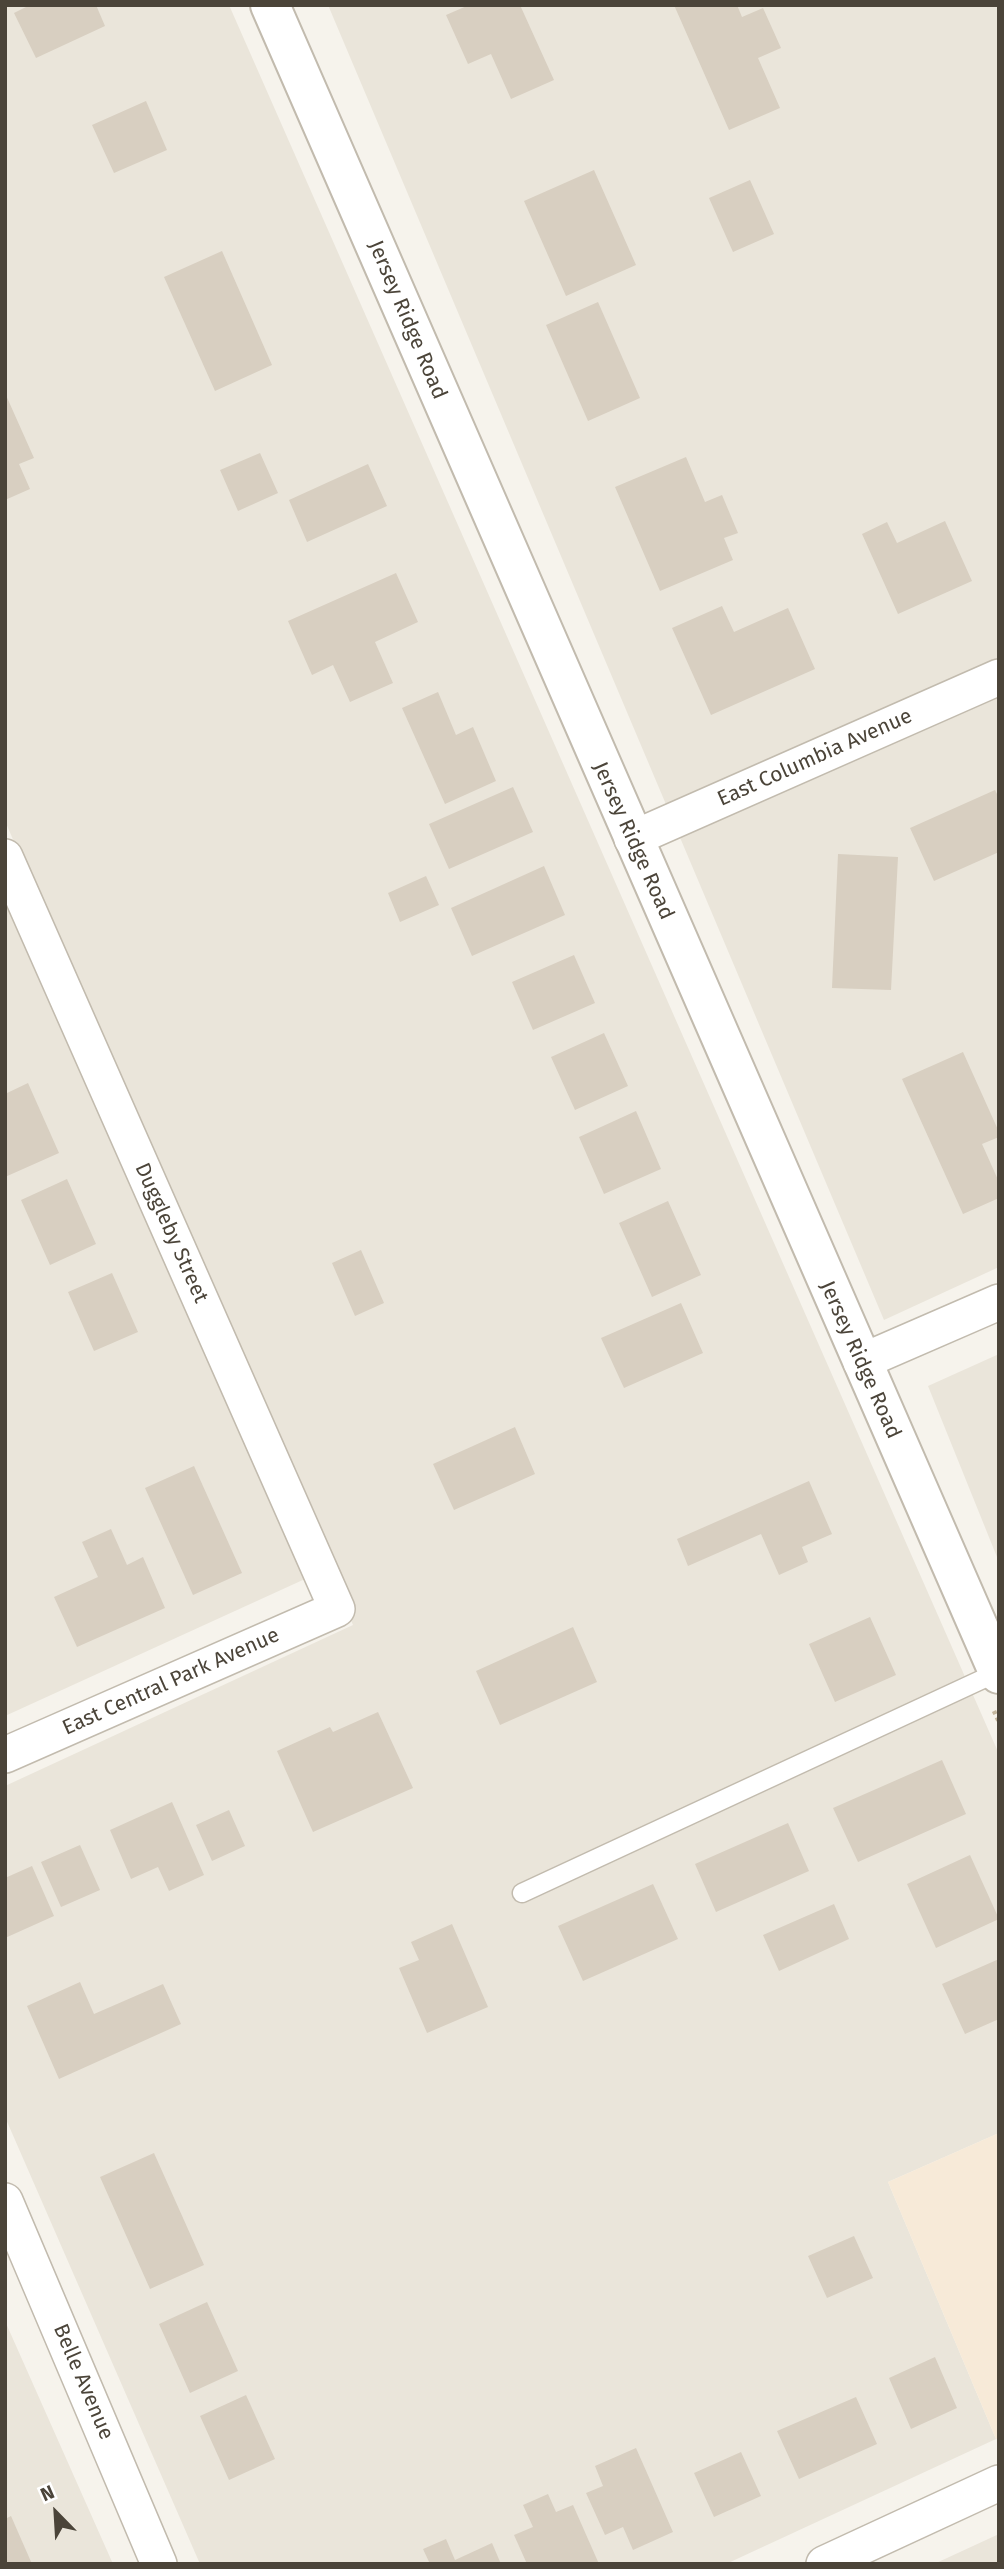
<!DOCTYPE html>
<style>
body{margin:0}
#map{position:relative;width:1004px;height:2569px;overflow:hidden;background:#f6f3ec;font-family:"Fira Sans",sans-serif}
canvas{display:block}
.frame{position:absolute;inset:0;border:7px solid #4b4439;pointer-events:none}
.north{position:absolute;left:21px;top:2478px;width:70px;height:70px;-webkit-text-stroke:5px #fff;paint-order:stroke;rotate:336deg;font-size:19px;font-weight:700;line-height:28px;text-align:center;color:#4b4439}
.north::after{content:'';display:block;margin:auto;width:24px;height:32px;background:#4b4439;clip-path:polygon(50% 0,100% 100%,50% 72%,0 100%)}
</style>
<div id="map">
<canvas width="1004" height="2569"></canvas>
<div class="frame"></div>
<div class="north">N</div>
</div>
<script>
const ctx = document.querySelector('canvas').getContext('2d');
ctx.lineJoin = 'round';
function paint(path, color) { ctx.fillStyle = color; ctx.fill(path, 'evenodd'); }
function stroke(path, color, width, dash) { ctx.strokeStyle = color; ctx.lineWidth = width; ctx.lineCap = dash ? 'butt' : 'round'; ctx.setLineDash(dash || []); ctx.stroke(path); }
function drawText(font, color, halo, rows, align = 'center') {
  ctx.font = font + ' "Fira Sans",sans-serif'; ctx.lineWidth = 7; ctx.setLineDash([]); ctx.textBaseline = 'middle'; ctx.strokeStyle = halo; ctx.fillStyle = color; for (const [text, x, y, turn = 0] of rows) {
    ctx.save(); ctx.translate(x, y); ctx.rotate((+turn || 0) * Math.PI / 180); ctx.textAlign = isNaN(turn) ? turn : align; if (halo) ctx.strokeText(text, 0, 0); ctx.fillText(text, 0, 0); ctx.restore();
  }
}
paint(new Path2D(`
 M 5,5 L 229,5 L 999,1754 L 999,2133 L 888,2182 L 996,2439 L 726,2564 L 200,2564 L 5,2117 L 5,1786 L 353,1625 L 5,821 Z
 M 328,5 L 999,5 L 999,1267 L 884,1320 Z
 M 5,892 L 305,1579 L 5,1716 Z
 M 999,1354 L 999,1562 L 928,1386 Z
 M 5,2321 L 113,2564 L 5,2564 Z
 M 999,2534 L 999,2564 L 934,2564 Z`), '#eae5da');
paint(new Path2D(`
 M 999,2133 L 999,2438 L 996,2439 L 888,2182 Z`), '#f7ead8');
paint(new Path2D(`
 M 30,5 L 96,5 L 105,26 L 36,58 L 14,13 Z
 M 469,5 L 520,5 L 554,80 L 511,99 L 491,54 L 468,64 L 446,15 Z
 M 674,5 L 737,5 L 742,17 L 763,8 L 781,48 L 758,58 L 780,108 L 729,130 Z
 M 146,101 L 167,150 L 114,173 L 92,125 Z
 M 594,170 L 636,265 L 566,296 L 524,201 Z
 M 750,180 L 774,234 L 733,252 L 709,198 Z
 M 222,251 L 272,365 L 215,391 L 164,277 Z
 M 598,302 L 640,398 L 588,421 L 546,325 Z
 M 5,393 L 34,458 L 19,464 L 30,489 L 5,500 Z
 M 260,453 L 278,493 L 238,511 L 220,470 Z
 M 686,457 L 705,502 L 722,495 L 738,533 L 724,538 L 733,560 L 660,591 L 615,487 Z
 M 368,464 L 387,506 L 307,542 L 289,500 Z
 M 945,521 L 972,581 L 898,614 L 862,534 L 887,522 L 897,543 Z
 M 396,573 L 418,622 L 375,642 L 393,683 L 350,702 L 333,665 L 312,675 L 288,621 Z
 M 722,606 L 734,632 L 788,608 L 815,669 L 711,715 L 672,628 Z
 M 438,692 L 456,735 L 473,727 L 496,781 L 445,804 L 402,708 Z
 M 513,787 L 533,832 L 449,869 L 429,824 Z
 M 995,790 L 999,798 L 999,852 L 934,881 L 910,828 Z
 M 838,854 L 898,857 L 891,990 L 832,988 Z
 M 544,866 L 565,915 L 472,956 L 451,908 Z
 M 426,876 L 439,905 L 400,922 L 388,893 Z
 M 574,955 L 595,1003 L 533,1030 L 512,982 Z
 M 604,1033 L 628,1086 L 575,1110 L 551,1057 Z
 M 963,1052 L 999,1132 L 999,1137 L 982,1144 L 999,1182 L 999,1198 L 963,1214 L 902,1079 Z
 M 28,1083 L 59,1153 L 5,1177 L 5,1094 Z
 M 636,1111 L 661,1169 L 604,1194 L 579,1137 Z
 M 67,1179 L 96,1244 L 50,1265 L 21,1200 Z
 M 668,1201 L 701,1275 L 652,1297 L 619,1223 Z
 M 361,1250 L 384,1303 L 355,1316 L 332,1263 Z
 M 112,1273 L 138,1332 L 94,1351 L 68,1292 Z
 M 681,1303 L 703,1353 L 624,1388 L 601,1338 Z
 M 515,1427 L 535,1474 L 454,1510 L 433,1464 Z
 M 194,1466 L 242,1573 L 193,1595 L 145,1488 Z
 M 809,1481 L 832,1534 L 802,1547 L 808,1562 L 779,1575 L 761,1534 L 688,1566 L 677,1539 Z
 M 111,1529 L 127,1565 L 143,1557 L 165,1608 L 77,1647 L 54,1597 L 98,1577 L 82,1542 Z
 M 870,1617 L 896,1675 L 835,1702 L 809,1644 Z
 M 573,1627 L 597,1682 L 500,1725 L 476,1671 Z
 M 378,1712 L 413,1788 L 313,1832 L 277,1751 L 330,1727 L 333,1732 Z
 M 942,1760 L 966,1814 L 858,1862 L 833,1808 Z
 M 172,1802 L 204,1875 L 169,1891 L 158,1867 L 131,1879 L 110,1830 Z
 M 229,1810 L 245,1846 L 212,1861 L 196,1825 Z
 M 788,1823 L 809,1871 L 716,1912 L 695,1864 Z
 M 80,1845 L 100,1890 L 61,1907 L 41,1862 Z
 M 970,1855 L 999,1919 L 936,1948 L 907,1884 Z
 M 32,1866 L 54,1916 L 5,1938 L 5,1878 Z
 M 653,1884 L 678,1939 L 583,1981 L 558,1926 Z
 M 834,1904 L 849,1939 L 779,1971 L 763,1935 Z
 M 452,1924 L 488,2007 L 427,2033 L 399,1968 L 419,1960 L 411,1942 Z
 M 999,1959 L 999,2019 L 965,2034 L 942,1984 Z
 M 80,1982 L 94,2014 L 163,1984 L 181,2024 L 59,2079 L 27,2006 Z
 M 154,2153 L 204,2265 L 150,2289 L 100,2177 Z
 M 854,2236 L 873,2278 L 827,2298 L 808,2256 Z
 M 207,2302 L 238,2371 L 190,2393 L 159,2324 Z
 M 935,2357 L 957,2408 L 911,2429 L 889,2378 Z
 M 246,2395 L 275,2459 L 229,2480 L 200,2416 Z
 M 856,2397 L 877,2444 L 799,2479 L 777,2431 Z
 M 636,2448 L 673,2532 L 633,2550 L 623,2527 L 605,2535 L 586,2493 L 603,2486 L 595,2466 Z
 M 741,2452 L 761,2496 L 714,2517 L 694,2473 Z
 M 548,2494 L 556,2512 L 573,2505 L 599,2564 L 527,2564 L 514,2535 L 533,2527 L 523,2505 Z
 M 11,2516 L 32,2564 L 5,2564 L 5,2519 Z
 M 446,2539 L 455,2560 L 492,2543 L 501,2564 L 430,2564 L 423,2549 Z`), '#d8cfc1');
const service = new Path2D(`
 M 522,1893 L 998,1672`);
const minor = new Path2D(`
 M 632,839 L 999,677
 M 5,857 L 337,1609 L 5,1755
 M 861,1362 L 999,1302
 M 5,2201 L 159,2564
 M 824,2564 L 999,2483`);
const tertiary = new Path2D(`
 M 270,5 L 999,1674`);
stroke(service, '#c2bbae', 21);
stroke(minor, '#c2bbae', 38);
stroke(tertiary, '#c2bbae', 42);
stroke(new Path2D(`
 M 994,1711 L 999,1722`), '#c4b79f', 4.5, [3.5, 3.5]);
stroke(service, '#fff', 18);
stroke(minor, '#fff', 35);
stroke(tertiary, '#fff', 38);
drawText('21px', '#4b4439', '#fff', [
 ["Jersey Ridge Road",407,320,67],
 ["East Columbia Avenue",815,758,-24],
 ["Jersey Ridge Road",633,841,66],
 ["Duggleby Street",171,1233,66],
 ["Jersey Ridge Road",860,1360,66],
 ["East Central Park Avenue",171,1682,-24],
 ["Belle Avenue",83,2382,67]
]);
</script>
